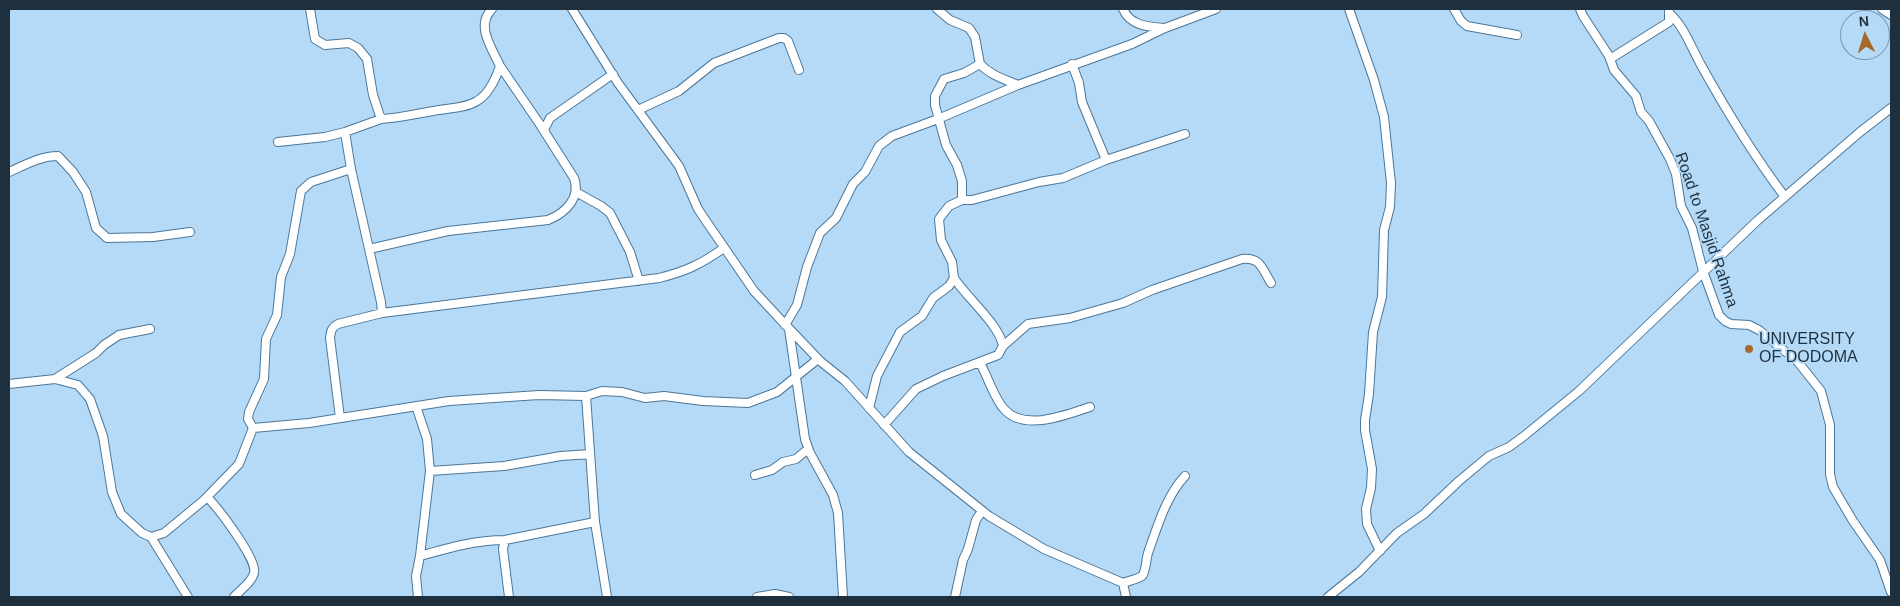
<!DOCTYPE html>
<style>
body{margin:0}
#map{position:relative;width:1900px;height:606px;overflow:hidden;background:#b5daf8;font-family:Arial,sans-serif}
canvas{display:block}
.frame{position:absolute;inset:0;border:10px solid #1e303e;pointer-events:none}
.north{position:absolute;left:1840px;top:10px;width:50px;height:50px;box-sizing:border-box;background:#b5daf8;border:1px solid #7996ae;border-radius:50%;rotate:355deg;font-size:14px;font-weight:700;line-height:20px;text-align:center;color:#1e303e}
.north::after{content:'';display:block;margin:auto;width:18px;height:22px;background:#a5692b;clip-path:polygon(50% 0,100% 100%,50% 72%,0 100%)}
</style>
<div id="map">
<canvas width="1900" height="606"></canvas>
<div class="frame"></div>
<div class="north">N</div>
</div>
<script>
const ctx = document.querySelector('canvas').getContext('2d');
ctx.lineJoin = 'round';
function stroke(path, color, width, dash) { ctx.strokeStyle = color; ctx.lineWidth = width; ctx.lineCap = dash ? 'butt' : 'round'; ctx.setLineDash(dash || []); ctx.stroke(path); }
function drawText(font, color, halo, rows, align = 'center') {
  ctx.font = font + ' Arial,sans-serif'; ctx.lineWidth = 4; ctx.setLineDash([]); ctx.textBaseline = 'middle'; ctx.strokeStyle = halo; ctx.fillStyle = color; for (const [text, x, y, turn = 0] of rows) {
    ctx.save(); ctx.translate(x, y); ctx.rotate((+turn || 0) * Math.PI / 180); ctx.textAlign = isNaN(turn) ? turn : align; if (halo) ctx.strokeText(text, 0, 0); ctx.fillText(text, 0, 0); ctx.restore();
  }
}
const minor = new Path2D(`
 M 572,9 L 618,83 L 679,166 L 698,209 L 706,221 L 754,291 L 780,319 L 820,361 L 845,381 L 909,452 L 989,516 L 1044,549 L 1123,583 L 1126,597
 M 1123,9 C 1130,26 1149,27 1165,28
 M 1349,9 L 1374,80 L 1384,117 L 1391,183 L 1390,207 L 1384,230 L 1382,297 L 1373,332 L 1369,394 L 1365,420 L 1365,430 L 1372,469 L 1371,488 L 1366,509 L 1367,524 L 1380,551
 M 1454,9 L 1461,21 L 1467,26 L 1517,35
 M 1580,9 L 1583,16 L 1609,56 L 1614,70 L 1636,96 L 1641,112 L 1649,121 L 1670,159 L 1676,174 L 1681,206 L 1692,228 L 1703,271 L 1719,315 L 1725,321 L 1731,324 L 1749,325 L 1759,330 L 1798,362 L 1821,391 L 1830,425 L 1830,474 L 1833,487 L 1853,521 L 1880,560 L 1891,592
 M 1882,9 L 1891,15
 M 1669,13 C 1684,26 1691,47 1701,65 C 1726,110 1754,156 1785,197
 M 1610,59 L 1669,22 L 1669,11
 M 980,64 C 990,75 1004,79 1018,85
 M 1072,64 L 1079,83 L 1082,102 L 1106,160
 M 638,110 L 679,91 L 714,63 L 779,38 L 784,38 L 788,41 L 799,70
 M 381,119 C 401,118 419,113 439,110 C 451,108 466,108 477,101 C 489,94 496,78 500,66 C 492,48 475,26 492,9
 M 544,130 L 550,118 L 613,74
 M 278,142 L 325,137 L 345,132
 M 351,169 L 381,302 L 382,313
 M 9,172 C 25,165 40,156 58,156 L 73,172 L 86,192 L 96,228 L 107,238 L 153,237 L 190,232
 M 576,192 L 601,206 L 610,213 L 630,252 L 639,281
 M 962,200 L 972,200 L 1039,182 L 1063,178 L 1106,160 L 1185,134
 M 369,249 L 448,231 L 548,220 C 566,213 581,197 574,178 L 539,123 L 500,66
 M 785,325 L 797,305 L 807,267 L 820,233 L 836,218 L 853,184 L 865,172 L 879,146 L 892,136 L 938,119 L 1018,85 L 1132,44 L 1165,28 L 1216,9
 M 789,329 L 805,439 L 810,453 L 833,495 L 838,513 L 843,597
 M 1003,346 L 1028,324 L 1070,318 L 1123,303 L 1152,290 L 1242,259 C 1261,257 1262,269 1271,283
 M 980,363 C 988,377 994,398 1004,409 C 1024,432 1066,415 1090,407
 M 55,379 L 78,385 L 90,399 L 103,436 L 112,492 L 121,514 L 142,533 L 151,537 L 164,533 L 204,500 L 239,464 L 253,428 L 248,419 L 249,412 L 264,379 L 266,339 L 277,315 L 281,277 L 290,254 L 301,191 L 311,182 L 351,169 L 345,132 L 381,119 L 373,95 L 367,59 L 358,48 L 349,43 L 325,45 L 315,39 L 310,9
 M 9,384 L 55,379 L 96,353 L 104,345 L 119,335 L 150,329
 M 586,396 L 595,522 L 607,597
 M 416,406 L 427,439 L 430,471 L 420,556 L 416,576 L 418,597
 M 869,408 L 877,376 L 900,332 L 922,316 L 933,298 L 949,286 L 954,278 L 952,262 L 941,240 L 939,219 L 949,206 L 962,200 L 962,181 L 957,165 L 946,145 L 935,105 L 935,96 L 944,79 L 964,73 L 980,64 L 975,37 L 969,28 L 950,20 L 937,9
 M 340,418 L 330,338 C 331,331 331,328 338,324 L 382,313 L 659,278 C 687,271 701,264 724,248
 M 884,425 L 916,389 L 943,376 L 998,355 L 1003,346 C 999,324 967,298 954,278
 M 253,428 L 309,423 L 449,401 L 539,395 L 586,396 L 602,391 L 622,392 L 645,398 L 664,396 L 703,401 L 748,403 L 777,392 L 818,359
 M 430,471 L 504,466 L 561,456 L 590,454
 M 755,475 L 772,470 L 783,462 L 796,459 L 808,449
 M 207,497 C 218,508 258,560 254,573 C 252,582 240,590 234,597
 M 151,537 L 188,597
 M 505,540 L 503,549 L 509,597
 M 420,556 C 448,548 476,540 505,540 L 595,522
 M 1123,583 C 1128,581 1138,579 1142,576 C 1146,572 1146,559 1148,553 C 1157,528 1166,496 1185,476
 M 757,597 L 775,594 L 789,597
 M 955,597 L 963,560 L 968,549 L 976,520 L 982,511
 M 1328,597 L 1359,572 L 1397,533 L 1424,514 L 1459,481 L 1489,456 L 1509,447 L 1524,436 L 1579,391 L 1758,220 L 1860,132 L 1891,108`);
stroke(minor, '#4b7698', 10);
stroke(minor, '#fff', 8);
for (const [x, y, r, color] of [
 [1749,349,5,"#a5692b"]
]) { const dot = new Path2D(); dot.arc(x, y, r, 0, 2 * Math.PI); ctx.fillStyle = color; ctx.fill(dot); stroke(dot, '#b5daf8', 2); }
drawText('16px', '#1e303e', '#b5daf8', [
 ["Road to Masjid Rahma",1706,230,71]
]);
drawText('16px', '#1e303e', '#b5daf8', [
 ["UNIVERSITY",1759,340],
 ["OF DODOMA",1759,358]
], 'left');
</script>
